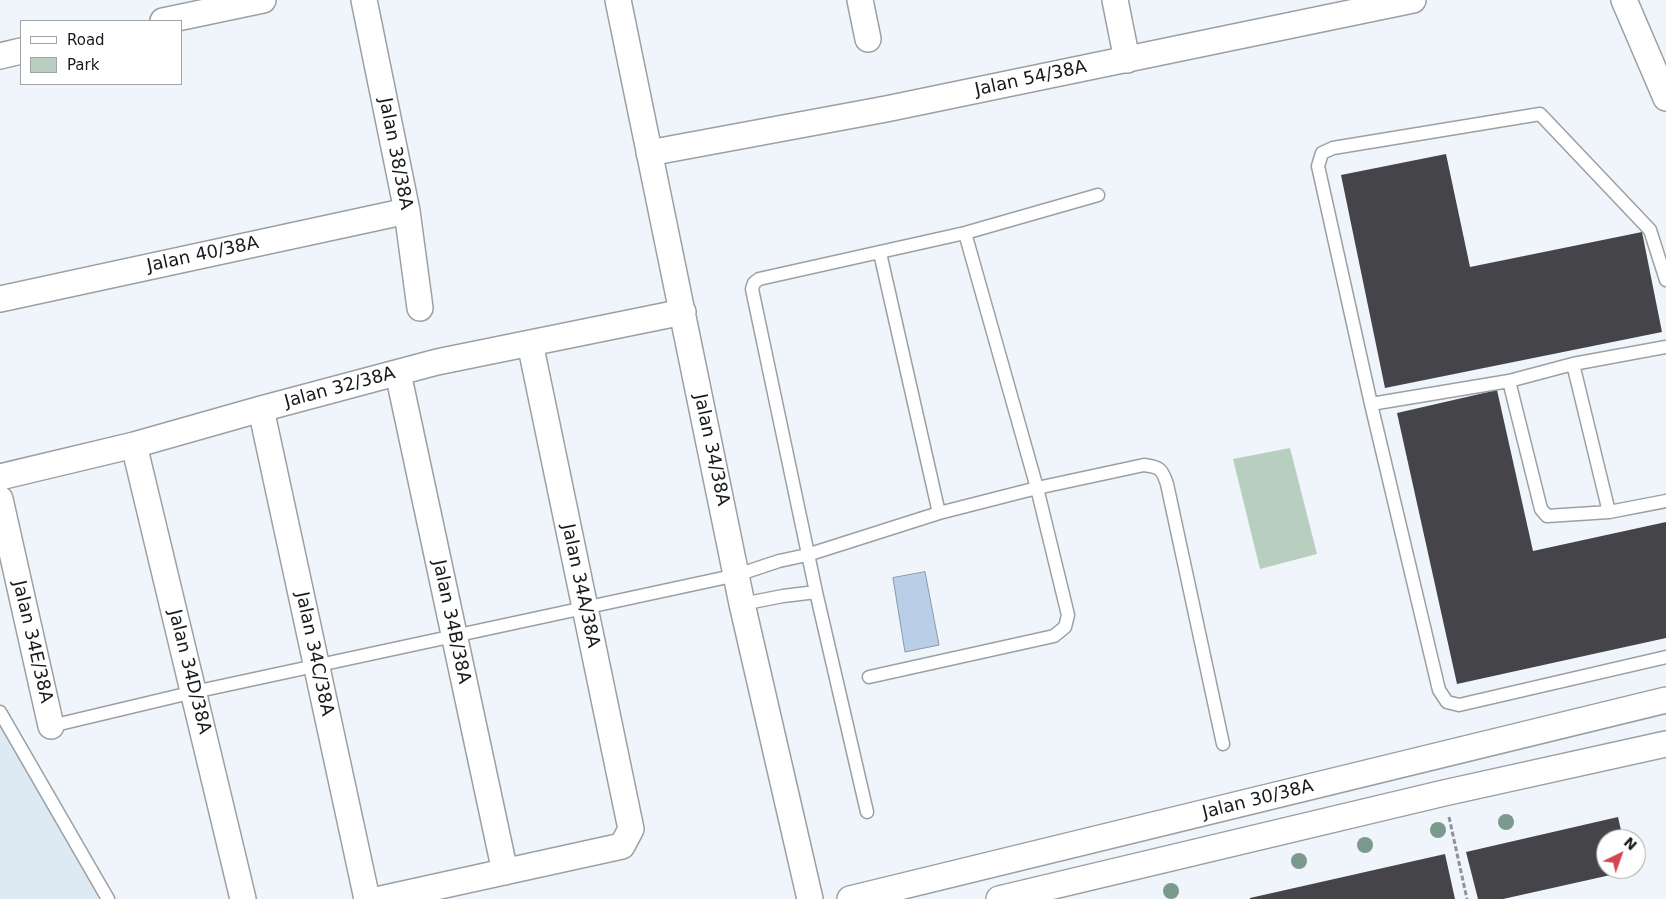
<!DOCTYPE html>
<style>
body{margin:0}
#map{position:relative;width:1666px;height:899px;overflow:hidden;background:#eff5fa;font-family:"DejaVu Sans",sans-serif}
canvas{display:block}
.legend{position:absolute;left:20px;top:20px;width:162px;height:65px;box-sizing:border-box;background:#fff;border:1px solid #a2a3a4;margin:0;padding:6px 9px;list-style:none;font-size:15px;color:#17191b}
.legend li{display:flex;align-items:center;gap:10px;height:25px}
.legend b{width:25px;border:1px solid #a2a3a4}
.north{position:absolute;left:1596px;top:829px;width:50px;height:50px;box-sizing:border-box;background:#fff;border:1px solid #a2a3a4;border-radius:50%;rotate:42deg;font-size:14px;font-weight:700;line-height:20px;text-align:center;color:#17191b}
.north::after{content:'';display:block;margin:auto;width:18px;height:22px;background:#d54554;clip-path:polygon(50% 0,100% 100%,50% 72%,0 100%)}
</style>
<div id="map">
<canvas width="1666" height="899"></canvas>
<ul class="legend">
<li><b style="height:6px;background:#fff"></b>Road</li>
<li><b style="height:14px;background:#b8cfc0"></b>Park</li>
</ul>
<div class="north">N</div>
</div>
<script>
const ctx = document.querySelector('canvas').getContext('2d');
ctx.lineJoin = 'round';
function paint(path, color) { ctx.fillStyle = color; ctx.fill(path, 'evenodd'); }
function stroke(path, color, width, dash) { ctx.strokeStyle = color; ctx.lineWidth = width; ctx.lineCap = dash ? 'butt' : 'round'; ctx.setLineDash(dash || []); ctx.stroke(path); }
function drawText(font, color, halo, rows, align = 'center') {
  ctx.font = font + ' "DejaVu Sans",sans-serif'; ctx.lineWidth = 5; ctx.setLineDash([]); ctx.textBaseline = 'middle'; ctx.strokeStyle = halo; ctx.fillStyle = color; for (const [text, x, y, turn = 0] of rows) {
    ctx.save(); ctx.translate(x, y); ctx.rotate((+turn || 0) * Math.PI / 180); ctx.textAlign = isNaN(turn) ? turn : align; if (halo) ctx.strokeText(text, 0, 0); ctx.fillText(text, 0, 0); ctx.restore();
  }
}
paint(new Path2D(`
 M 0,725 L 70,846 L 100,899 L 0,899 Z`), '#dde9f3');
paint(new Path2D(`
 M 1290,448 L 1317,554 L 1260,569 L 1233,459 Z`), '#b8cfc0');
const water = new Path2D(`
 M 925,572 L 939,645 L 905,652 L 893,578 Z`);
paint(water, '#bacee7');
stroke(water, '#8998aa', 1);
paint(new Path2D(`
 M 1446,154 L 1470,267 L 1642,232 L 1662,332 L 1385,388 L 1341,175 Z
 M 1497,390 L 1533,551 L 1666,522 L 1666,638 L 1457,684 L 1397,413 Z
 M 1618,817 L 1623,839 L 1606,839 L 1606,869 L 1633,870 L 1503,899 L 1478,899 L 1466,852 Z
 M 1445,854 L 1455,899 L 1250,899 L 1250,898 Z`), '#444449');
const lane = new Path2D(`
 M 965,233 L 1037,488 L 1144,465 C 1160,467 1162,469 1167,484 L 1223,744
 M 880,253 L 939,513
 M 1666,280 L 1650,230 L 1540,114 L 1333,148 L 1322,153 L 1318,166 L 1371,404 L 1439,690 L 1447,702 L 1459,705 L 1666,657
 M 1666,347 L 1573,364 L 1509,381 L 1541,509 L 1547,516 L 1609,512 L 1666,501
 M 1573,364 L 1609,512
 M 1371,404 L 1509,381
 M 816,592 L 867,812
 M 742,604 L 783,596 L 816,592 L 752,289 L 754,283 L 759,279 L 965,233 L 1098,195
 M 0,712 L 108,899
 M 51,726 L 194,692 L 737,575 L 779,561 L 807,555 L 939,513 L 1037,488 L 1068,615 L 1065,627 L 1054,636 L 869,677`);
const street = new Path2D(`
 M 364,0 L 407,211 L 420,308
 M 618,0 L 742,604 L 810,899
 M 860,0 L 868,39
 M 1115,0 L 1127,60
 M 1624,0 L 1666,98
 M 163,21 L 263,0
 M 0,56 L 21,51
 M 649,153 L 886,109 L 1413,0
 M 0,299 L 407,211
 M 398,373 L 505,872
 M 261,409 L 367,899
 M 134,445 L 243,899
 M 0,477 L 134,445 L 261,409 L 437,362 L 683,312
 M 0,499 L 51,726
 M 381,899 L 622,846 L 631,829 L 530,343
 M 850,899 L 1666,700
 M 999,899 L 1444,793 L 1666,744`);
stroke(lane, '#9aa0a4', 15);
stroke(street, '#9aa0a4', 28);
stroke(new Path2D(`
 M 1449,817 L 1467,899`), '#8f9397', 3, [5, 2.5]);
stroke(lane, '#fff', 12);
stroke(street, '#fff', 25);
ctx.fillStyle = '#7b9a8d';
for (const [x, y] of [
 [1506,822],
 [1438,830],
 [1365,845],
 [1299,861],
 [1171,891]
]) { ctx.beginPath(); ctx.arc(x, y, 8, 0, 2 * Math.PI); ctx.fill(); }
drawText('18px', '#17191b', '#fff', [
 ["Jalan 54/38A",1031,79,-12],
 ["Jalan 38/38A",395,154,79],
 ["Jalan 40/38A",203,255,-12],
 ["Jalan 32/38A",340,388,-15],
 ["Jalan 34/38A",711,450,78],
 ["Jalan 34A/38A",580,586,78],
 ["Jalan 34B/38A",451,622,78],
 ["Jalan 34E/38A",32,642,77],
 ["Jalan 34C/38A",314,654,78],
 ["Jalan 34D/38A",189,672,76],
 ["Jalan 30/38A",1258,800,-14]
]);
</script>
